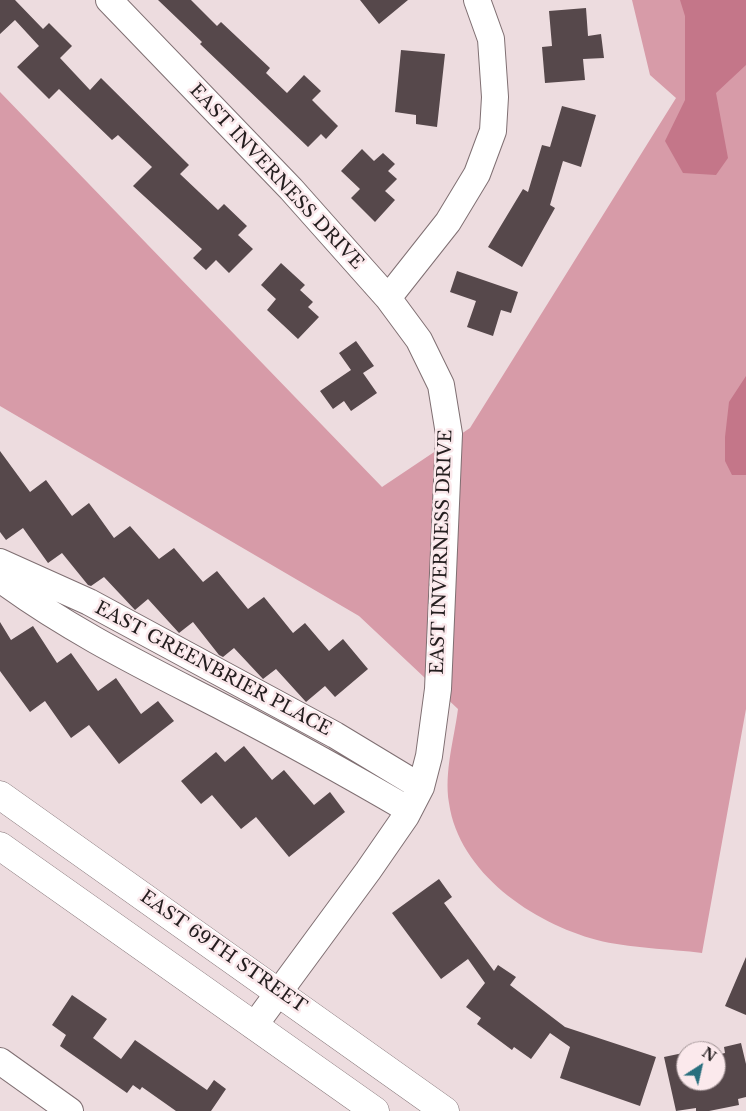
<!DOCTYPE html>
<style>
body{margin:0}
#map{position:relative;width:746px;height:1111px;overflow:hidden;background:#eddcdf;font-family:"Libre Baskerville",serif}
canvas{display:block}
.north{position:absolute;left:676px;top:1041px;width:50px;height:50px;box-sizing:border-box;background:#fbe9ec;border:1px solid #a5989a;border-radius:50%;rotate:35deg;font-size:14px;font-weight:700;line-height:20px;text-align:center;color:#241e1f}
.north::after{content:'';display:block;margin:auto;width:18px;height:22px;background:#296f7e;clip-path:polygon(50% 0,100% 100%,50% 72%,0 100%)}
</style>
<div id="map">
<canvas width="746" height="1111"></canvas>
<div class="north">N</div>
</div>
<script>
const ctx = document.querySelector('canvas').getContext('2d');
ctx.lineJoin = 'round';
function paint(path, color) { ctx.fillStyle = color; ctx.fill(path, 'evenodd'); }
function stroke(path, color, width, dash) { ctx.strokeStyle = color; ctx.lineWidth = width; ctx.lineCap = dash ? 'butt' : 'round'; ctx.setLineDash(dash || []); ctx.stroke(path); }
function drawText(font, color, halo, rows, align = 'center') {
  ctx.font = font + ' "Libre Baskerville",serif'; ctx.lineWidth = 5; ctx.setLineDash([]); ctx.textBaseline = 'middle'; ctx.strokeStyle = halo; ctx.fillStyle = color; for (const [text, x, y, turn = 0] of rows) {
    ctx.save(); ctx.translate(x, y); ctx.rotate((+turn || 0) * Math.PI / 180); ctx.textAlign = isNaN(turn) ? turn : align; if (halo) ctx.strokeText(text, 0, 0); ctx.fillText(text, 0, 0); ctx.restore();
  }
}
paint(new Path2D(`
 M 632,0 L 746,0 L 746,709 L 702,953 C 671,949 627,948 597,940 C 533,923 459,873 449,803 C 444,772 454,740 458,709 L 359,616 L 0,406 L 0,92 L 382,487 L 470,428 L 676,98 L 650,75 Z`), '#d79ba8');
paint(new Path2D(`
 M 680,0 L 746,0 L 746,65 L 716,93 L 728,158 L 716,175 L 683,173 L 665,141 L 685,100 L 685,16 Z
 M 746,376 L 746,475 L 732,475 L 725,461 L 725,437 L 729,402 Z`), '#c47689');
paint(new Path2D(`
 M 0,0 L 15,0 L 43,29 L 49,23 L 72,46 L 60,58 L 90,90 L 101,78 L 189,165 L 180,174 L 218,210 L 224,204 L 247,226 L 238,235 L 253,249 L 229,273 L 216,260 L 206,270 L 193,258 L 202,249 L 133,186 L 152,167 L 118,135 L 112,140 L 59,89 L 49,99 L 17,67 L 39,46 L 15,20 L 0,34 Z
 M 158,0 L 191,0 L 217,26 L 221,22 L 270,68 L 266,73 L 287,93 L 304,75 L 321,91 L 312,100 L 338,126 L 326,139 L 321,134 L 308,147 L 200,44 L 202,42 Z
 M 360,0 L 408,0 L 379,24 Z
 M 586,8 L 588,36 L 601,34 L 604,58 L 583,59 L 585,80 L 545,83 L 542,47 L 552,46 L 549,11 Z
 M 401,50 L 445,54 L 437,127 L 416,124 L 416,115 L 395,112 Z
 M 562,106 L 596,115 L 581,167 L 563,161 L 550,205 L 555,208 L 522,267 L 488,247 L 523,189 L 528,192 L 542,145 L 550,147 Z
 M 362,149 L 374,161 L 383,153 L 395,164 L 388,171 L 397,179 L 385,191 L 395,200 L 375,222 L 351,198 L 360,189 L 341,171 Z
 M 281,263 L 305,285 L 300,290 L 313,302 L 308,307 L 319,317 L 298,339 L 267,310 L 276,299 L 261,285 Z
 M 457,271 L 518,292 L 511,313 L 501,310 L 493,336 L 467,327 L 476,301 L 450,292 Z
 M 356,341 L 374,366 L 363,373 L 377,393 L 351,411 L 344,401 L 333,409 L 320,391 L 351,370 L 339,353 Z
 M 0,451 L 30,492 L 46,480 L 72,516 L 89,503 L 114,538 L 130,526 L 159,559 L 174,548 L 203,582 L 217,571 L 248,609 L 264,597 L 293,633 L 305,623 L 329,651 L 343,639 L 368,669 L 335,697 L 325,686 L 306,702 L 276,669 L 263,679 L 234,648 L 223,657 L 219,655 L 193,622 L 179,633 L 148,599 L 135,610 L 104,577 L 91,586 L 88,585 L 62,553 L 48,563 L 23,528 L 6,540 L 0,532 Z
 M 0,622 L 11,640 L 33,626 L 57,663 L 71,653 L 98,691 L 116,678 L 141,714 L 158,701 L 174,721 L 119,764 L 89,725 L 71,738 L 45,701 L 30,712 L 0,671 Z
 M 244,746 L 272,780 L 284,770 L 314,805 L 330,792 L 345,812 L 289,857 L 256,817 L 241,829 L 212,795 L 201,804 L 181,781 L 216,752 L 225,762 Z
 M 439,879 L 452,897 L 444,903 L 494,971 L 498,965 L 516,977 L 510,985 L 565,1027 L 656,1057 L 640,1106 L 560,1078 L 570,1047 L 550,1033 L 531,1059 L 514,1047 L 512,1050 L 477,1024 L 481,1018 L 466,1007 L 485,983 L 468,959 L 441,979 L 392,913 Z
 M 746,957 L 746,1015 L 725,1006 Z
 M 72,995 L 107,1019 L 93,1038 L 121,1059 L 135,1040 L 207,1090 L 214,1080 L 226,1089 L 211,1111 L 176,1111 L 142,1087 L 140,1090 L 133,1085 L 127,1093 L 60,1046 L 66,1035 L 52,1025 Z
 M 741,1043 L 746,1064 L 746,1097 L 738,1099 L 739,1105 L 709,1111 L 696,1111 L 696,1108 L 676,1111 L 664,1057 L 683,1053 L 686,1081 L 716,1081 L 716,1055 L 725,1053 L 724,1047 Z`), '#56484b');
const minor = new Path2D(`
 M 109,0 L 291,189 L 388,298 L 419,340 L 441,385 L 449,434 L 438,689 L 429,756 L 421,787 L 406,816 L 368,871 L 254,1026
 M 388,298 L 448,222 L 477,174 L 493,131 L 495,97 L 491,39 L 477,0
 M 0,562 L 89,602 L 335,735 L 421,787
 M 0,579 C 70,631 149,669 226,709 C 288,741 349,775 409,810
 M 0,1061 L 70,1111`);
const major = new Path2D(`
 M 0,795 L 445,1111
 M 0,846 L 375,1111`);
stroke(minor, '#7f6f72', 28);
stroke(major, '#7f6f72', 29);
stroke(minor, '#fff', 26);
stroke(major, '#fff', 28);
drawText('18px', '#241e1f', '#fbe9ec', [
 ["EAST INVERNESS DRIVE",276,177,47],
 ["EAST INVERNESS DRIVE",442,552,-88],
 ["EAST GREENBRIER PLACE",213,669,28],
 ["EAST 69TH STREET",223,952,35]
]);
</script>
